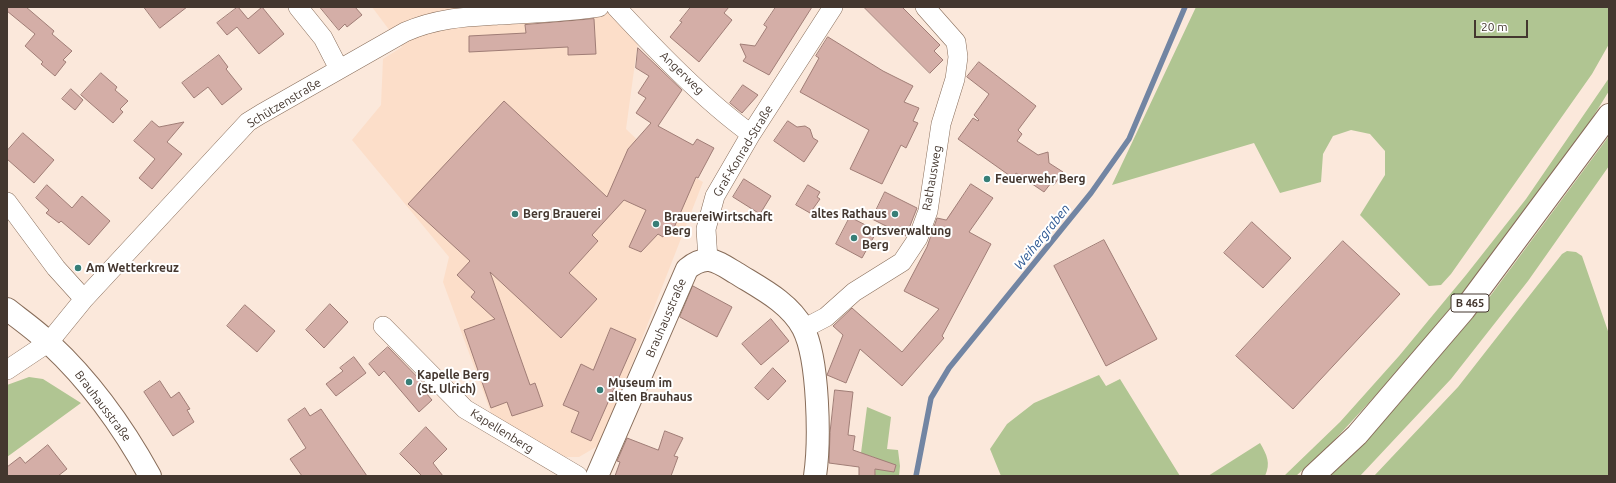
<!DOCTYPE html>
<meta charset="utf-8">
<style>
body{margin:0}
#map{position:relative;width:1616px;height:483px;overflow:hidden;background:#fbe8db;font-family:Ubuntu,sans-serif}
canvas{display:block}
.frame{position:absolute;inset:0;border:8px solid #44372f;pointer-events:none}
.scale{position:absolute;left:1474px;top:20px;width:54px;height:18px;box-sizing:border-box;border:2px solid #44372f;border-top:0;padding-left:5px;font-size:12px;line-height:14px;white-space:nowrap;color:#44372f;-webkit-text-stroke:3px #fff;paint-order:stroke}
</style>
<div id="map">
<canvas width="1616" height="483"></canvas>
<div class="frame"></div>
<div class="scale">20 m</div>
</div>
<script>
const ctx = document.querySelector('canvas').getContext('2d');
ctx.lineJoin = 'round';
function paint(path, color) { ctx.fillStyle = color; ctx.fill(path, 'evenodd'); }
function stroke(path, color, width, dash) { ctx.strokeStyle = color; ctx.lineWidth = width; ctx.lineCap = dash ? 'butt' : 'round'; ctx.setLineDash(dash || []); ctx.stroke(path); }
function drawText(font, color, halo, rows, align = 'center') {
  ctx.font = font + ' Ubuntu,sans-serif'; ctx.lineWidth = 4; ctx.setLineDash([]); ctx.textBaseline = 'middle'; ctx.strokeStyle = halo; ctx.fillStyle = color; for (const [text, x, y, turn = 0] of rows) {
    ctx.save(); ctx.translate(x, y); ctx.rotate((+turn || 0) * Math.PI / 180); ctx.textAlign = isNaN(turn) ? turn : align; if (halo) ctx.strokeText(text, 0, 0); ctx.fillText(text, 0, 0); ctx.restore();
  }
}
paint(new Path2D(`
 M 372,7 L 610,7 L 638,41 L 626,129 L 650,152 L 703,182 L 601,444 L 579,457 L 549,457 L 494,421 L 443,282 L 449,257 L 352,140 L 381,105 L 383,59 L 402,47 Z`), '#fcdec9');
paint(new Path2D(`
 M 1196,7 L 1609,7 L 1609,44 L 1592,74 L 1451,274 L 1441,285 L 1429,286 L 1360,215 L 1385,175 L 1385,151 L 1370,134 L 1351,130 L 1333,136 L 1323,154 L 1321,182 L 1280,193 L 1254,143 L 1112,185 Z
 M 1609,78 L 1609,91 L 1575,146 L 1494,256 L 1399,370 L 1329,446 L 1296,476 L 1284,476 L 1340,422 L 1399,356 L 1466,275 L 1526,199 Z
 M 1609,136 L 1609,166 L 1528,281 L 1451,379 L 1360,476 L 1329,476 L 1398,405 L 1485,303 Z
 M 1567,251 L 1576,252 L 1582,256 L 1609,334 L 1609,476 L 1374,476 L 1458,387 L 1562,254 Z
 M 1099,375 L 1106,386 L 1120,379 L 1180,476 L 1001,476 L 990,449 L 1007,424 L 1034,403 Z
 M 29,377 L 43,379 L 81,403 L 7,457 L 7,385 Z
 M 867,407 L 891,417 L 887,449 L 898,450 L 900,466 L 899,476 L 875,476 L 876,458 L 861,453 Z
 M 1260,443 C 1267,455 1271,463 1265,476 L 1208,476 Z`), '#b0c592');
stroke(new Path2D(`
 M 916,476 L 931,398 L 949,368 L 1091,193 L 1129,139 L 1185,7`), '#7285a3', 5.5);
const building = new Path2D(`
 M 7,7 L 26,7 L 54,31 L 52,34 L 72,51 L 63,60 L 66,62 L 55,76 L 41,64 L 43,62 L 25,46 L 35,34 L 7,11 Z
 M 144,7 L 187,7 L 160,28 Z
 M 238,7 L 248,19 L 262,7 L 284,34 L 259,54 L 237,27 L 227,35 L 217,23 Z
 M 320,7 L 355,7 L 362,15 L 347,27 L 345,24 L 339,30 Z
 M 691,7 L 729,7 L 724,13 L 732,20 L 699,62 L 670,37 L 682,22 L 680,21 Z
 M 776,7 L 812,7 L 769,75 L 743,61 L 746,57 L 740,44 L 755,46 L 767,27 L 764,25 Z
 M 864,7 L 902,7 L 940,45 L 934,51 L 943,60 L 930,73 Z
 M 594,19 L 596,54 L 568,55 L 568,47 L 469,52 L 469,36 L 526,33 L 525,25 Z
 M 828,37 L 883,71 L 913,86 L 904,102 L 919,108 L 913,121 L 918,123 L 906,148 L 901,145 L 882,184 L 850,169 L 869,130 L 800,92 L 819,58 L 816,56 Z
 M 638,48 L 682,90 L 658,126 L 693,145 L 697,139 L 714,148 L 698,178 L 696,177 L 673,230 L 667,228 L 663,237 L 658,234 L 641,252 L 629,247 L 646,210 L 624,200 L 592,235 L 598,241 L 569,273 L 597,299 L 561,338 L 490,272 L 530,385 L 535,383 L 543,406 L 512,416 L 507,402 L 491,408 L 464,330 L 495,319 L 471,297 L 475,292 L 457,275 L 470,261 L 408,204 L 504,101 L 607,197 L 628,149 L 651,123 L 636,113 L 646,98 L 638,93 L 649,76 L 636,68 Z
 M 219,55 L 228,67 L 226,69 L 242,89 L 222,105 L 208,87 L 194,98 L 182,83 Z
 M 979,62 L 1036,106 L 1018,130 L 1022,134 L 1017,141 L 1038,155 L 1048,152 L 1049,163 L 1063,172 L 1054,185 L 1051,183 L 1044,192 L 1016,173 L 1013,178 L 958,139 L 973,118 L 978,121 L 979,120 L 974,115 L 989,94 L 967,77 Z
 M 101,73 L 117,87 L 115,90 L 128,101 L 120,109 L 123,112 L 113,123 L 81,95 Z
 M 743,85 L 758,95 L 742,113 L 730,103 Z
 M 71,89 L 83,100 L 75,110 L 62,99 Z
 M 152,121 L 159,127 L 184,122 L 167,142 L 182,154 L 152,189 L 139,178 L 155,159 L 134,141 Z
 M 788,121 L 797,127 L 805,126 L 810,129 L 813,138 L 818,141 L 804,162 L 774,141 Z
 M 23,133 L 54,160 L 34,183 L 7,159 L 7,151 Z
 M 744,179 L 771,196 L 760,214 L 733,197 Z
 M 971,184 L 993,198 L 969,232 L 991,244 L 942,336 L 944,338 L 902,386 L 860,349 L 846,383 L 827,375 L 843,335 L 833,326 L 852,308 L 902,352 L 939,309 L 904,291 L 927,247 L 937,218 L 946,220 Z
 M 47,185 L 72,208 L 82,196 L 110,221 L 89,245 L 61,221 L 59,223 L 46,213 L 49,210 L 36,198 Z
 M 808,185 L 820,192 L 817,197 L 820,199 L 810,213 L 796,205 Z
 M 885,192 L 917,208 L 906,236 L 872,219 Z
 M 850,217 L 877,231 L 862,258 L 836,244 Z
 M 1252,222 L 1291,258 L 1263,288 L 1224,253 Z
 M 1104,240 L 1157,339 L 1106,366 L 1054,266 Z
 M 1343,241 L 1400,294 L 1293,409 L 1236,356 Z
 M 693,286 L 732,307 L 717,337 L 680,317 Z
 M 330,304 L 348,322 L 324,348 L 306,330 Z
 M 245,305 L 275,331 L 257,352 L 227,326 Z
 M 771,319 L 789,341 L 761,365 L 742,344 Z
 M 611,328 L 636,339 L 591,441 L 571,432 L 579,412 L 563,405 L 581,364 L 593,370 Z
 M 388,347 L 430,390 L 426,393 L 432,400 L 419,412 L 384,371 L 379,376 L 369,364 Z
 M 354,357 L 366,373 L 336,396 L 326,384 L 343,371 L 340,368 Z
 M 773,368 L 786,381 L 768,400 L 755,388 Z
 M 160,381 L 171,398 L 179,392 L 190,409 L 187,410 L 194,422 L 173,436 L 144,392 Z
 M 835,390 L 853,392 L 848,435 L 855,436 L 853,450 L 896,465 L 894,472 L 875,469 L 875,476 L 859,476 L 859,467 L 829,463 L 830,433 Z
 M 305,408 L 310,416 L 321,409 L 367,476 L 302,476 L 290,459 L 306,448 L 288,420 Z
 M 426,427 L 447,449 L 433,463 L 443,476 L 422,476 L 400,454 Z
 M 665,431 L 683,438 L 674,456 L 678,457 L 671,476 L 615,476 L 620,462 L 617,461 L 627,438 L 658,450 Z
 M 48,445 L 67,469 L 58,476 L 7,476 L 7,467 L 20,457 L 25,463 Z`);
paint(building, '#d4aea7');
stroke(building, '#a07d76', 1);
const street = new Path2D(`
 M 298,7 L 323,38 L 339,69
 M 616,7 C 656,50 704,100 751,134
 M 7,202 L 56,268 L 84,299
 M 708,260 L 706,229 L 715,196 L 751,134 L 833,7
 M 383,326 L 465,409 L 578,476
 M 803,329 L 826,317 L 854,292 L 902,262 L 918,238 L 928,211 L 941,124 L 955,79 L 958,57 L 956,42 L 925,7
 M 7,370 L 49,342 L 84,299 L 248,122 L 261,114 L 405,32 C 437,18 465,17 498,15 C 532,13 566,12 599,7`);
const secondary = new Path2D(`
 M 7,309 C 21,320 37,331 50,344 C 91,382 123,427 150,476
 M 597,476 L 687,269 C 707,253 716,261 736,273 C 760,288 789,302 803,328 C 819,359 820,442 815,476`);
const primary = new Path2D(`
 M 1313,476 L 1357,435 L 1464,310 L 1609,115`);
stroke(street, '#876c59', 20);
stroke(secondary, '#876c59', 24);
stroke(primary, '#876c59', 24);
stroke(street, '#fff', 19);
stroke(secondary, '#fff', 22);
stroke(primary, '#fff', 22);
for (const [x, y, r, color] of [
 [987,179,4,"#377e77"],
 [515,214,4,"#377e77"],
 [895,214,4,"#377e77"],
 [656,224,4,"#377e77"],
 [854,238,4,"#377e77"],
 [78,268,4,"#377e77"],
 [409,382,4,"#377e77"],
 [600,390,4,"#377e77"]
]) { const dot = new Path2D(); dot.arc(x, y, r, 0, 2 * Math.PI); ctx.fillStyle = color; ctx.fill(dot); stroke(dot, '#fff', 1.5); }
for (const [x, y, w] of [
 [1470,303,38]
]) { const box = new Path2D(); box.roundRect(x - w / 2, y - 9, w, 18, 3); ctx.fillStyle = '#fff'; ctx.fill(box); stroke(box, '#44372f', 1); }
drawText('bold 11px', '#44372f', null, [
 ["B 465",1470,303]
]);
drawText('12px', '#44372f', '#fff', [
 ["Angerweg",682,73,44],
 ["Schützenstraße",284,103,-31],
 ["Graf-Konrad-Straße",743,151,-59],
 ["Rathausweg",932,178,-80],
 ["Brauhausstraße",666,318,-67],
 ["Brauhausstraße",103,406,53],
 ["Kapellenberg",502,431,32]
]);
drawText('bold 12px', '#44372f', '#fff', [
 ["Feuerwehr Berg",995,179],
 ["Berg Brauerei",523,214],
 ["altes Rathaus",887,214,"right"],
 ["BrauereiWirtschaft",664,217],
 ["Berg",664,231],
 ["Ortsverwaltung",862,231],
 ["Berg",862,245],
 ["Am Wetterkreuz",86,268],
 ["Kapelle Berg",417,375],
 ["(St. Ulrich)",417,389],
 ["Museum im",608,383],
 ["alten Brauhaus",608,397]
], 'left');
drawText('italic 13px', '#2c5792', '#fff', [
 ["Weihergraben",1042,237,-51]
]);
</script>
